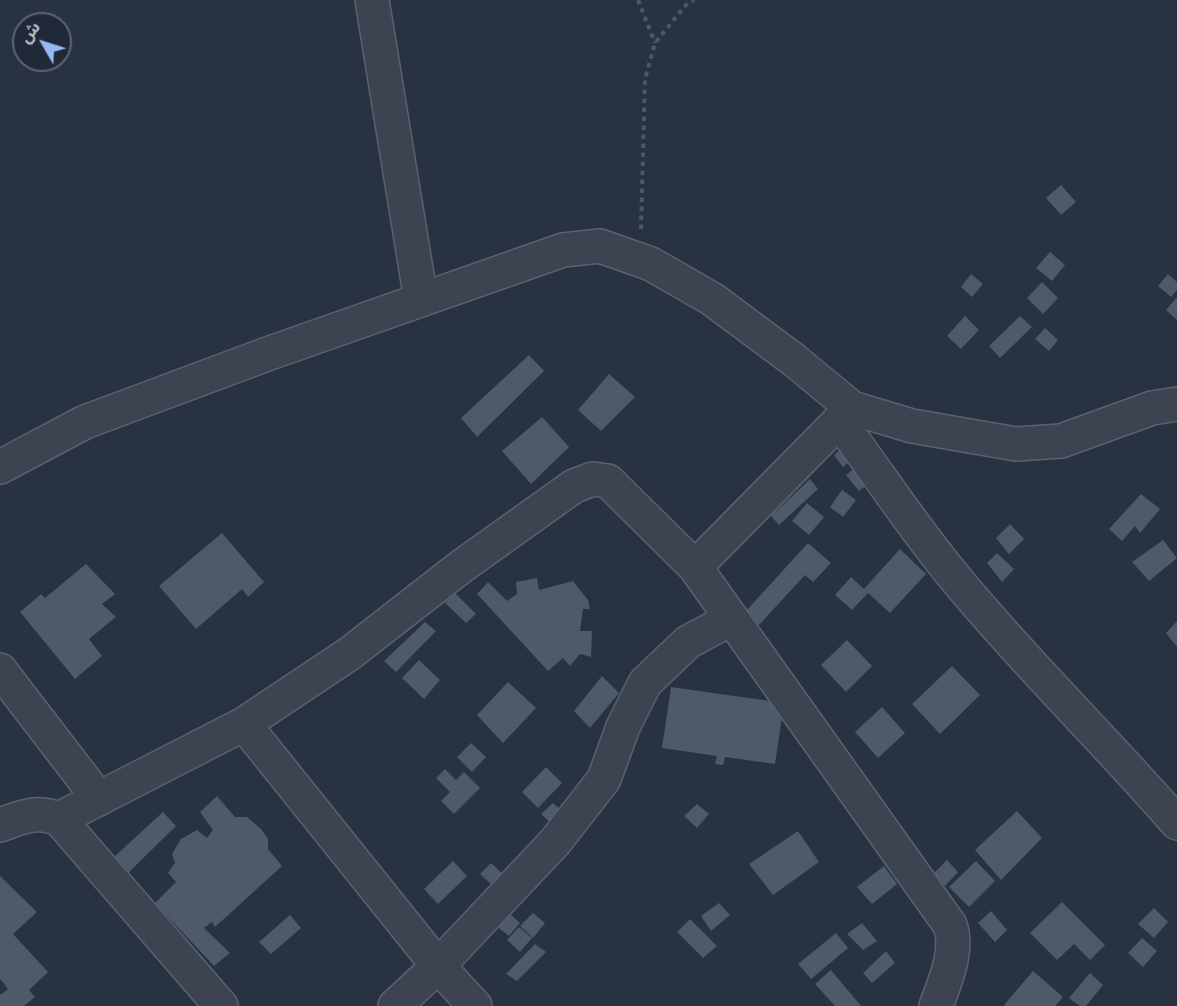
<!DOCTYPE html>
<meta charset="utf-8">
<style>
body{margin:0}
#map{position:relative;width:1177px;height:1006px;overflow:hidden;background:#283241;font-family:"PT Sans","Noto Sans Arabic",sans-serif}
canvas{display:block}
.north{position:absolute;left:12px;top:12px;width:60px;height:60px;box-sizing:border-box;background:#202937;border:2px solid #5d6572;border-radius:50%;rotate:309deg;font-size:16px;font-weight:700;line-height:24px;text-align:center;color:#b9c0cb}
.north::after{content:'';display:block;margin:auto;width:21px;height:27px;background:#95b8f5;clip-path:polygon(50% 0,100% 100%,50% 72%,0 100%)}
</style>
<div id="map">
<canvas width="1177" height="1006"></canvas>
<div class="north">ش</div>
</div>
<script>
const ctx = document.querySelector('canvas').getContext('2d');
ctx.lineJoin = 'round';
function paint(path, color) { ctx.fillStyle = color; ctx.fill(path, 'evenodd'); }
function stroke(path, color, width, dash) { ctx.strokeStyle = color; ctx.lineWidth = width; ctx.lineCap = dash ? 'butt' : 'round'; ctx.setLineDash(dash || []); ctx.stroke(path); }
paint(new Path2D(`
 M 1061,185 L 1076,202 L 1061,215 L 1046,198 Z
 M 1050,252 L 1065,265 L 1052,281 L 1036,268 Z
 M 971,274 L 983,284 L 972,297 L 961,287 Z
 M 1168,274 L 1177,282 L 1177,290 L 1171,297 L 1158,286 Z
 M 1042,282 L 1058,298 L 1043,314 L 1027,298 Z
 M 1177,297 L 1177,320 L 1166,310 Z
 M 965,316 L 979,330 L 961,349 L 947,336 Z
 M 1020,316 L 1032,327 L 1000,358 L 989,346 Z
 M 1045,328 L 1058,340 L 1049,351 L 1035,339 Z
 M 529,355 L 544,371 L 477,437 L 461,418 Z
 M 609,374 L 635,397 L 601,431 L 578,410 Z
 M 542,417 L 569,447 L 531,484 L 502,451 Z
 M 845,446 L 854,458 L 843,467 L 834,455 Z
 M 860,464 L 872,481 L 859,491 L 846,475 Z
 M 810,479 L 818,489 L 779,525 L 771,516 Z
 M 842,490 L 856,500 L 843,517 L 830,507 Z
 M 1141,494 L 1160,509 L 1140,533 L 1135,526 L 1122,541 L 1109,529 Z
 M 807,503 L 824,517 L 809,535 L 792,521 Z
 M 1010,524 L 1024,539 L 1009,554 L 996,538 Z
 M 222,533 L 264,582 L 248,597 L 242,589 L 196,629 L 159,586 Z
 M 1163,540 L 1177,558 L 1149,581 L 1132,562 Z
 M 808,543 L 831,563 L 813,582 L 805,575 L 759,625 L 745,612 Z
 M 900,549 L 926,574 L 890,613 L 868,593 L 852,610 L 835,595 L 851,577 L 864,589 Z
 M 997,553 L 1014,569 L 1002,582 L 987,563 Z
 M 86,564 L 115,594 L 102,604 L 116,617 L 89,639 L 102,656 L 75,679 L 20,612 L 41,594 L 45,598 Z
 M 537,578 L 539,590 L 573,581 L 588,600 L 590,609 L 583,609 L 580,631 L 592,631 L 591,657 L 580,654 L 570,666 L 563,658 L 548,671 L 477,594 L 488,582 L 507,601 L 517,594 L 516,582 Z
 M 455,593 L 476,614 L 466,623 L 445,603 Z
 M 1177,621 L 1177,647 L 1166,633 Z
 M 425,622 L 436,631 L 396,672 L 384,661 Z
 M 847,640 L 872,666 L 846,692 L 821,665 Z
 M 419,660 L 440,680 L 424,699 L 402,678 Z
 M 952,666 L 980,695 L 940,734 L 912,704 Z
 M 602,676 L 619,693 L 590,728 L 574,711 Z
 M 508,682 L 536,708 L 503,743 L 477,715 Z
 M 671,687 L 784,703 L 775,764 L 725,757 L 723,765 L 715,764 L 717,756 L 662,748 Z
 M 882,707 L 905,733 L 878,758 L 855,732 Z
 M 471,743 L 486,757 L 472,772 L 457,757 Z
 M 546,767 L 562,783 L 538,808 L 522,792 Z
 M 445,769 L 456,780 L 464,772 L 480,788 L 454,814 L 441,801 L 450,792 L 436,778 Z
 M 217,796 L 235,817 L 247,817 L 261,829 L 268,839 L 268,849 L 282,866 L 215,927 L 212,922 L 204,928 L 230,953 L 214,966 L 155,903 L 176,882 L 168,873 L 175,863 L 172,854 L 181,839 L 197,830 L 207,838 L 213,830 L 200,812 Z
 M 553,803 L 565,813 L 553,825 L 541,814 Z
 M 697,804 L 709,814 L 697,828 L 684,816 Z
 M 1017,811 L 1042,838 L 1001,880 L 975,850 Z
 M 163,812 L 176,826 L 128,873 L 114,857 Z
 M 798,831 L 819,862 L 773,895 L 749,864 Z
 M 947,860 L 958,872 L 945,886 L 934,873 Z
 M 453,861 L 467,876 L 438,904 L 424,889 Z
 M 976,861 L 995,881 L 969,907 L 949,887 Z
 M 491,863 L 504,875 L 493,886 L 480,874 Z
 M 884,866 L 897,884 L 872,904 L 857,887 Z
 M 0,876 L 37,912 L 13,934 L 48,972 L 29,990 L 35,997 L 24,1006 L 0,1006 L 0,995 L 8,989 L 0,979 Z
 M 1062,902 L 1105,945 L 1090,960 L 1074,944 L 1057,960 L 1030,933 Z
 M 719,903 L 730,915 L 711,931 L 701,916 Z
 M 1154,908 L 1168,922 L 1154,938 L 1138,924 Z
 M 991,911 L 1007,930 L 995,942 L 978,923 Z
 M 508,912 L 520,923 L 509,936 L 495,925 Z
 M 533,913 L 545,923 L 533,938 L 520,926 Z
 M 290,915 L 301,928 L 271,954 L 259,942 Z
 M 690,919 L 717,946 L 703,958 L 677,932 Z
 M 862,923 L 877,941 L 863,950 L 847,934 Z
 M 519,927 L 532,938 L 520,952 L 507,940 Z
 M 836,933 L 848,948 L 811,979 L 798,964 Z
 M 1142,938 L 1157,951 L 1143,967 L 1128,953 Z
 M 535,944 L 546,952 L 517,981 L 506,974 Z
 M 886,951 L 895,963 L 872,983 L 863,973 Z
 M 831,970 L 861,1006 L 835,1006 L 815,984 Z
 M 1033,971 L 1063,997 L 1055,1006 L 1005,1006 L 1004,1005 Z
 M 1090,973 L 1103,985 L 1086,1006 L 1080,1006 L 1069,998 Z`), '#4e596a');
const minor = new Path2D(`
 M 372,0 L 421,300
 M 839,421 C 878,473 914,529 956,579 C 1026,664 1105,740 1177,823
 M 0,467 L 85,422 L 270,353 L 563,250 L 600,246 L 651,264 L 712,299 L 794,360 L 852,408 L 912,426 L 1016,444 L 1061,441 L 1152,408 L 1177,404
 M 695,567 L 852,408
 M 0,670 L 99,799
 M 244,724 L 438,966 L 475,1006
 M 0,825 C 23,817 35,810 59,819
 M 221,1006 L 59,819 L 244,724 L 349,654 L 462,566 L 574,486 L 593,479 L 608,481 L 695,567 L 950,925 C 959,950 945,982 936,1006
 M 395,1006 L 438,966 L 555,842 L 604,779 L 623,727 L 645,683 L 688,642 L 731,619`);
stroke(minor, '#5a626f', 36);
stroke(new Path2D(`
 M 638,0 L 655,43
 M 641,229 L 645,79 L 655,43 L 686,5 L 694,0`), '#485c5f', 4, [4.5, 4.5]);
stroke(minor, '#3c4451', 33);
</script>
